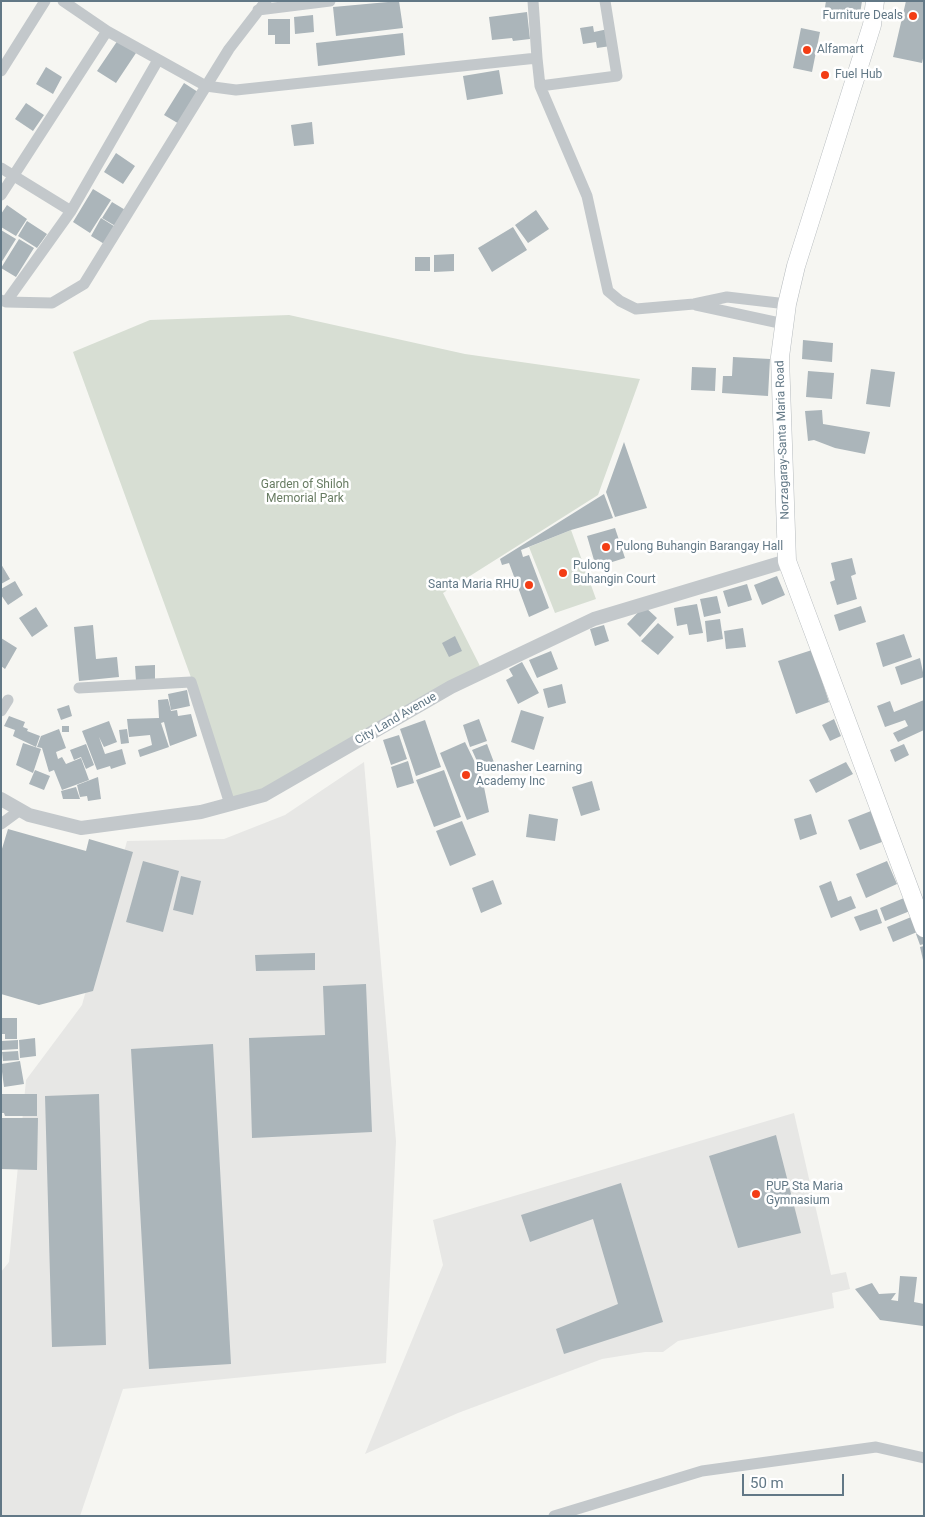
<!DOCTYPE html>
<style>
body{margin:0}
#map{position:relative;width:925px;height:1517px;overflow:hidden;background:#f6f6f2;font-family:Roboto,sans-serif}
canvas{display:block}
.frame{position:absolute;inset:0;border:2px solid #627886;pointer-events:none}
.scale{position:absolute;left:742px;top:1474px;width:102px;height:22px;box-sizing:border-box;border:2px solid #627886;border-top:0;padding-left:6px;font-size:15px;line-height:18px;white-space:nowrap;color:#627886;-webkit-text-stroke:4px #fff;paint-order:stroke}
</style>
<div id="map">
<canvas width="925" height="1517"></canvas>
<div class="frame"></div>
<div class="scale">50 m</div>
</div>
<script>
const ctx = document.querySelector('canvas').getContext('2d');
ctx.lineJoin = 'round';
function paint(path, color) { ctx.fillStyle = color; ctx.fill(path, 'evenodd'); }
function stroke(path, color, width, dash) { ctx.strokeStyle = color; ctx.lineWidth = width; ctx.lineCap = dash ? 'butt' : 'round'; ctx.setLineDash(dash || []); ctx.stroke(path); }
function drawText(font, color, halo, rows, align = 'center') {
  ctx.font = font + ' Roboto,sans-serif'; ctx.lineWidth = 5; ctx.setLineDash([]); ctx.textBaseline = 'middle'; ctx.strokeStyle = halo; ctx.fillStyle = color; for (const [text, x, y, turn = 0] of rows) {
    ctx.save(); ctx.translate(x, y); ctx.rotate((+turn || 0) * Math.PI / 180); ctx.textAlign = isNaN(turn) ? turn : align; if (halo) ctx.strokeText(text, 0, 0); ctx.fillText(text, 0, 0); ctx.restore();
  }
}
paint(new Path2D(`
 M 364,762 L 396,1141 L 386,1363 L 123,1389 L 80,1516 L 1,1516 L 1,1272 L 9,1262 L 26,1080 L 82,1005 L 127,841 L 224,839 L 285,815 Z
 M 794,1113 L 831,1275 L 846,1272 L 850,1289 L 832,1293 L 834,1308 L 678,1341 L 663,1352 L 645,1352 L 602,1359 L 458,1413 L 365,1454 L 443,1265 L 433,1220 Z`), '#e7e7e5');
paint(new Path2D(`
 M 289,315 L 465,354 L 640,379 L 598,495 L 443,593 L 482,670 L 276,792 L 230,804 L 209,727 L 73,352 L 150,320 Z
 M 571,530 L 596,599 L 555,613 L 529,547 Z`), '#d7ded3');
paint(new Path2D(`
 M 399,1 L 403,28 L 336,36 L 333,7 Z
 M 826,1 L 862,1 L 859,20 L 824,13 Z
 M 906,1 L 924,1 L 924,54 L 922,63 L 893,57 Z
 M 527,12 L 530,39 L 513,41 L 512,38 L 492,40 L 489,17 Z
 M 313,15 L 314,32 L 295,34 L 294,17 Z
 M 268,19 L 290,19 L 290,44 L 275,44 L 275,35 L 268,35 Z
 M 593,26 L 594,32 L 608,29 L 611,46 L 597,48 L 596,42 L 583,44 L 580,28 Z
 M 801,28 L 820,32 L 812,72 L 793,68 Z
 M 403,33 L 405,55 L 318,66 L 316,43 Z
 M 118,40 L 136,53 L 116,83 L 97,71 Z
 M 46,67 L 62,77 L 53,94 L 36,84 Z
 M 499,70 L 503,94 L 467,100 L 463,76 Z
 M 184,83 L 201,94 L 181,125 L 164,115 Z
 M 26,103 L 44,115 L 33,131 L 15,119 Z
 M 312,122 L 314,144 L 294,146 L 291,125 Z
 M 116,153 L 135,166 L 123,184 L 104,172 Z
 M 93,189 L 111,200 L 90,233 L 73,222 Z
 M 112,202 L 127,211 L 117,227 L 102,218 Z
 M 7,205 L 27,219 L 16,236 L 1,227 L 1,214 Z
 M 536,210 L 549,229 L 528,243 L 515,225 Z
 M 101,218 L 117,228 L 106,245 L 91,236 Z
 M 27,221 L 47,234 L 37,248 L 18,236 Z
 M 513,227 L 527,250 L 492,272 L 478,248 Z
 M 1,230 L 16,239 L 1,263 Z
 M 19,239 L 34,248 L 16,277 L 1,268 Z
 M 454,254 L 454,271 L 434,272 L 434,255 Z
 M 415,257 L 430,257 L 430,271 L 415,271 Z
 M 803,340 L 833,343 L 832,362 L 802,359 Z
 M 733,357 L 770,359 L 768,396 L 722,393 L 723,376 L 732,376 Z
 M 692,367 L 716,368 L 715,391 L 691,390 Z
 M 871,369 L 895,372 L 890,407 L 866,404 Z
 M 808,371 L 834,373 L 832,399 L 806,397 Z
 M 822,410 L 823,424 L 870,432 L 865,454 L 835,448 L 814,440 L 808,441 L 805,411 Z
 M 624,442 L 647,508 L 615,517 L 606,492 Z
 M 604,494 L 613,518 L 571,530 L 521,550 L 523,557 L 529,555 L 549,608 L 529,617 L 509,563 L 502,565 L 500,559 Z
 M 615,528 L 625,558 L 596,567 L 587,536 Z
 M 852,558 L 856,574 L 851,576 L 857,599 L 837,605 L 830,582 L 835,580 L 831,563 Z
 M 1,564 L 10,579 L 1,584 Z
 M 777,576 L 785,595 L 762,605 L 754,585 Z
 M 15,581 L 23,595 L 8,605 L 1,595 L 1,589 Z
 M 747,584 L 752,600 L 728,607 L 723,591 Z
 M 717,596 L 721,613 L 704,617 L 700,599 Z
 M 697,604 L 703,633 L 689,635 L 687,624 L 677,626 L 674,608 Z
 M 644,606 L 657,618 L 640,637 L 627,624 Z
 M 861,606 L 866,622 L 839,631 L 834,615 Z
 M 36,607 L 48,626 L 32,637 L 19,618 Z
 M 720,619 L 723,639 L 707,642 L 705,621 Z
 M 658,623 L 674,637 L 658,655 L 641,641 Z
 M 93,625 L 96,659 L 117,657 L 119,677 L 79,681 L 74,627 Z
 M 604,625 L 609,641 L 595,646 L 590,629 Z
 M 743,628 L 746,647 L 726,649 L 724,631 Z
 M 904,634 L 912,657 L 883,667 L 876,643 Z
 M 455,636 L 462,651 L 449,657 L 442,643 Z
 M 1,638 L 17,648 L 5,669 L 1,666 Z
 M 812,650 L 829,702 L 796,714 L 778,661 Z
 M 551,651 L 558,669 L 537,678 L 529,660 Z
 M 920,658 L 924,677 L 901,685 L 895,667 Z
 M 522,662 L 539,693 L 518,704 L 506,680 L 513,676 L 509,669 Z
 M 155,665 L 155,680 L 136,681 L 135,666 Z
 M 562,684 L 566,703 L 548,708 L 543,689 Z
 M 187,690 L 190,706 L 171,710 L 168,694 Z
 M 168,699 L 171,711 L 177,710 L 178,716 L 191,714 L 197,736 L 170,746 L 164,722 L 161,723 L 169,747 L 140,757 L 138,750 L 152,745 L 150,735 L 129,737 L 127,719 L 159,718 L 158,700 Z
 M 924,700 L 924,730 L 898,742 L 893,733 L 908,726 L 905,720 L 885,727 L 877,706 L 890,701 L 894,712 Z
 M 69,705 L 72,716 L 61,720 L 57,709 Z
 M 521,710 L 544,717 L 534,750 L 511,742 Z
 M 9,716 L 25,722 L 23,727 L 28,729 L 27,731 L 40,736 L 36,747 L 13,736 L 15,730 L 4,726 Z
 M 479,719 L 487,741 L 470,747 L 463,725 Z
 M 834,719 L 841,736 L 830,741 L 822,725 Z
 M 425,720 L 441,767 L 416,776 L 400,729 Z
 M 109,721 L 117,742 L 104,747 L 99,737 L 105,754 L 122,749 L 126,764 L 111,769 L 110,766 L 97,770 L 82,731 Z
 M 62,726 L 69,726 L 69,732 L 62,732 Z
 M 59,729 L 66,748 L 56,752 L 58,759 L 62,757 L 66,764 L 81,758 L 89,780 L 62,790 L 54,770 L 49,772 L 42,748 L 37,747 L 41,736 Z
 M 127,729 L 129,743 L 121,744 L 119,730 Z
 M 399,735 L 407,759 L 391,765 L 383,740 Z
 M 465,742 L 482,777 L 489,812 L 467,820 L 440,753 Z
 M 23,743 L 41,749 L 33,773 L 16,765 Z
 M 86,744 L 94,765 L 86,769 L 81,757 L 74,760 L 70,750 Z
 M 487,744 L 495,765 L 481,770 L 472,750 Z
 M 904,744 L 909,755 L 895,762 L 890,750 Z
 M 408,761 L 414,783 L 397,788 L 391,767 Z
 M 846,762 L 853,774 L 816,793 L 809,780 Z
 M 35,770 L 50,776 L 44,790 L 29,784 Z
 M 444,770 L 461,817 L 434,827 L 416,780 Z
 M 98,777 L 101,799 L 88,801 L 87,796 L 80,797 L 77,785 Z
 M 592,781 L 600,810 L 581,816 L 572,787 Z
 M 76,787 L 80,799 L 63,799 L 61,791 Z
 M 871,811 L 882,842 L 860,850 L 848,820 Z
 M 529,814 L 558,819 L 555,841 L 526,837 Z
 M 811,814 L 817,834 L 800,840 L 794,819 Z
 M 462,821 L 476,855 L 450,866 L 436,831 Z
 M 8,829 L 86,851 L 89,839 L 133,852 L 93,991 L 39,1005 L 1,994 L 1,852 Z
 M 143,861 L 179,871 L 163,932 L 126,922 Z
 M 887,861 L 897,884 L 866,898 L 856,874 Z
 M 181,876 L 201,881 L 193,915 L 173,910 Z
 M 493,880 L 502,904 L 481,913 L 472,888 Z
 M 831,881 L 838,901 L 851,896 L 856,908 L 831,918 L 819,886 Z
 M 904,898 L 910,911 L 885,921 L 880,908 Z
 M 877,909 L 882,923 L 860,931 L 854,917 Z
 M 916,915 L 922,930 L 893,942 L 887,927 Z
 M 923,931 L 924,944 L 920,945 L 916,934 Z
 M 924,946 L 924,960 L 923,960 L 920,947 Z
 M 315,953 L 315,970 L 256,971 L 255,955 Z
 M 366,984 L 372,1132 L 252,1138 L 249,1038 L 325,1035 L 323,986 Z
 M 1,1018 L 17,1018 L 17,1039 L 5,1039 L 5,1034 L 1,1034 Z
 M 35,1038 L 36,1056 L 20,1058 L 19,1040 Z
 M 18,1040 L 18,1049 L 2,1050 L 2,1041 Z
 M 213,1044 L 231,1364 L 149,1369 L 131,1049 Z
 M 18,1051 L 19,1060 L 3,1061 L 2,1052 Z
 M 20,1061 L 24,1084 L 4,1087 L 1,1064 Z
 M 1,1094 L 37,1094 L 37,1116 L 5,1116 L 4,1113 L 1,1113 Z
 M 99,1094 L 106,1345 L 52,1347 L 45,1096 Z
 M 1,1118 L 38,1118 L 37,1170 L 1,1169 Z
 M 776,1135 L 801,1233 L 738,1248 L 709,1156 Z
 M 621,1183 L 663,1322 L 564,1354 L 556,1329 L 618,1304 L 593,1219 L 530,1242 L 521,1215 Z
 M 900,1276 L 917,1277 L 914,1302 L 924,1304 L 923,1326 L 880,1320 L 855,1289 L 872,1283 L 879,1294 L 896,1293 L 891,1300 L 898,1301 Z`), '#abb5ba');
const primary = new Path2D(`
 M 875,1 L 872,25 L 796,266 L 787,304 L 780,357 L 787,561 L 924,928`);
stroke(primary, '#b6bbbe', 19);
stroke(new Path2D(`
 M 63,1 L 107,31 L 206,86 L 236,90 L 537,58 L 540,86 L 587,196 L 608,291 L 620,301 L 636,309 L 694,304 L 727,297 L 787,304
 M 533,1 L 537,58
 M 258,10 L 330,1
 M 1,71 L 45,1
 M 540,86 L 617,76 L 605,1
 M 1,168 L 71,211 L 158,60
 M 1,195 L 107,31
 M 1,300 L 6,302 L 52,303 L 84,284 L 229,49 L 266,1
 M 6,302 L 71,211
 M 696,305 L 784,324
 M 79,688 L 191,682 L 230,804
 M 1,711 L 8,700
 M 1,824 L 20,810
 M 554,1516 L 702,1471 L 876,1447 L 924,1458`), '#c3c8cb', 11);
stroke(new Path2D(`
 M 1,799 L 29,815 L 81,828 L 201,812 L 264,795 L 451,687 L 594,619 L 787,561`), '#c3c8cb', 14);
stroke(primary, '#fff', 18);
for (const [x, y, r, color] of [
 [913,16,5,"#f33d15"],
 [807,50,5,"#f33d15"],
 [825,75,5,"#f33d15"],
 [606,547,5,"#f33d15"],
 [563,573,5,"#f33d15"],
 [529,585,5,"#f33d15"],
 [466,775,5,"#f33d15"],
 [756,1194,5,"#f33d15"]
]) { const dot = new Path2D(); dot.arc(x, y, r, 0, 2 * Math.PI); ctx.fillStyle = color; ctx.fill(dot); stroke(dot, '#fff', 2); }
drawText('12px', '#627886', '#fff', [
 ["Furniture Deals",903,16,"right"],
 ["Alfamart",817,50],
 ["Fuel Hub",835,75],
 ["Pulong Buhangin Barangay Hall",616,547],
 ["Pulong",573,566],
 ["Buhangin Court",573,580],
 ["Santa Maria RHU",519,585,"right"],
 ["Buenasher Learning",476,768],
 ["Academy Inc",476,782],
 ["PUP Sta Maria",766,1187],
 ["Gymnasium",766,1201]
], 'left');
drawText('12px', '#627886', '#fff', [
 ["Norzagaray-Santa Maria Road",783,440,-92],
 ["City Land Avenue",396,719,-30]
]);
drawText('12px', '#687c62', '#fff', [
 ["Garden of Shiloh",305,485],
 ["Memorial Park",305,499]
]);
</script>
